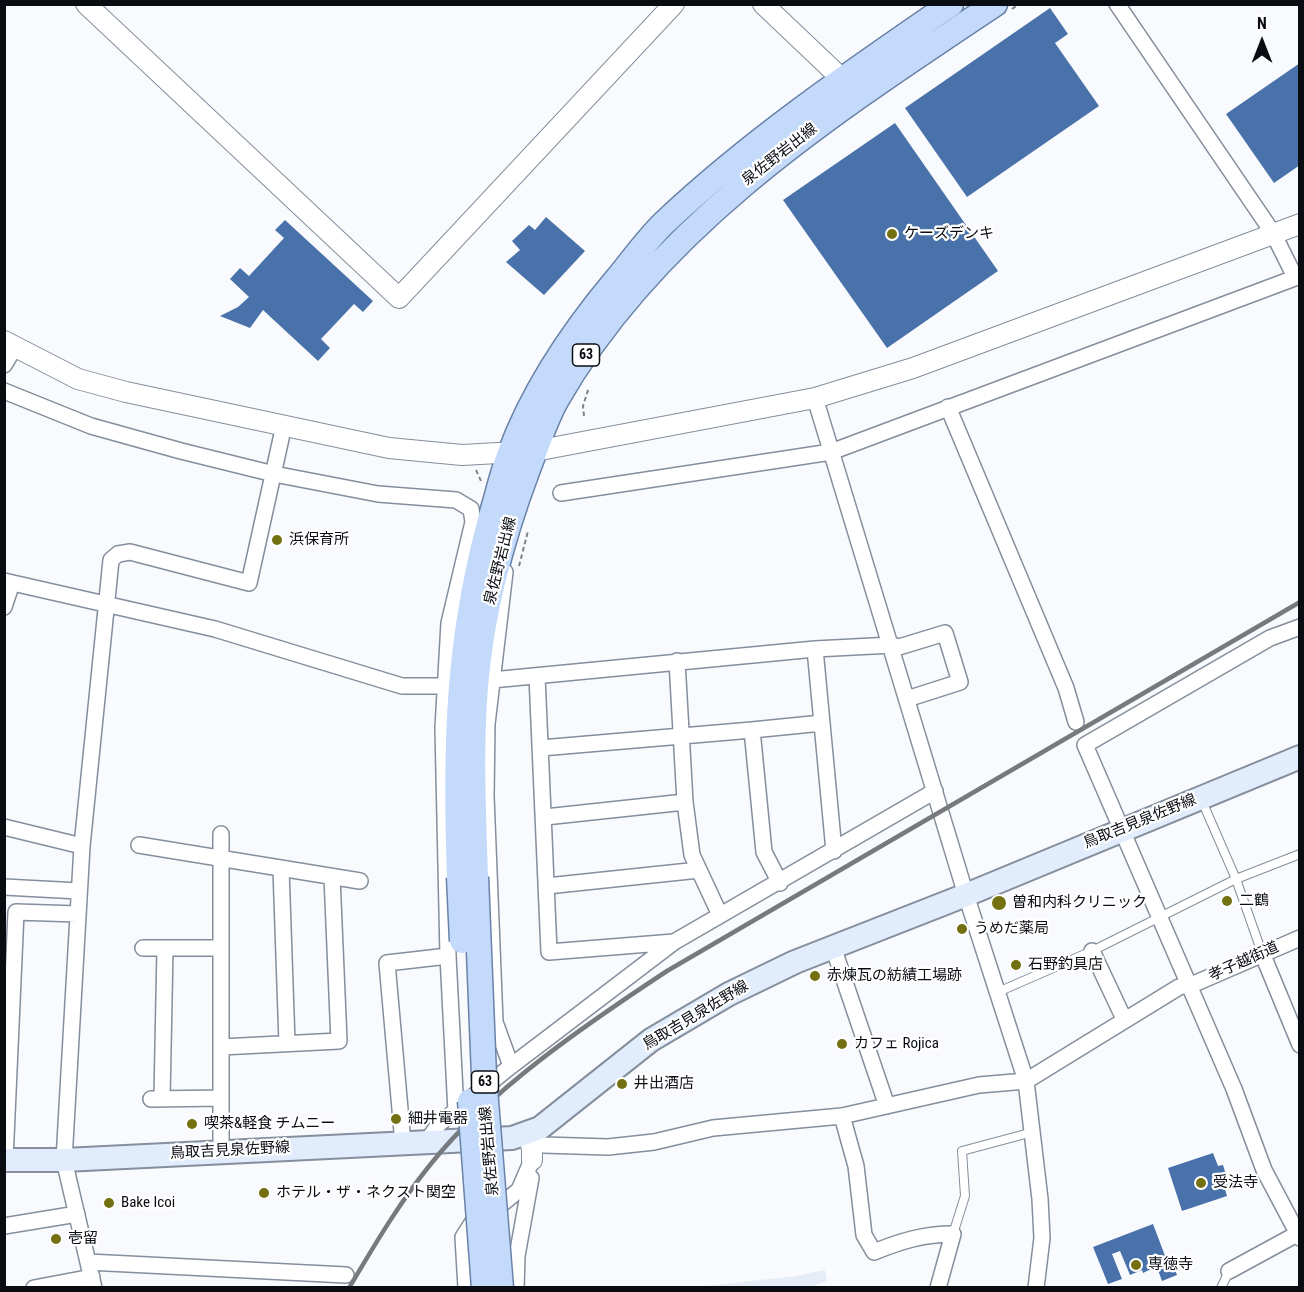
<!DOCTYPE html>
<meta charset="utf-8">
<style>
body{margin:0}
#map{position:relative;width:1304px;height:1292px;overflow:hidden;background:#f8fafd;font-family:"Roboto Condensed",sans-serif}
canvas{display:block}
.frame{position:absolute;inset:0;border:6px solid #090c11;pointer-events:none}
.north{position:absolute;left:1232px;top:12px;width:60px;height:60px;-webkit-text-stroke:4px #fff;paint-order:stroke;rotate:0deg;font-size:16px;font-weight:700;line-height:24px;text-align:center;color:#090c11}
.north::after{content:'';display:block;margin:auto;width:21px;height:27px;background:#090c11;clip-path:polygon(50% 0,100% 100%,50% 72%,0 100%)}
</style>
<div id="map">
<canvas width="1304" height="1292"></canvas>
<div class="frame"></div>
<div class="north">N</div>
</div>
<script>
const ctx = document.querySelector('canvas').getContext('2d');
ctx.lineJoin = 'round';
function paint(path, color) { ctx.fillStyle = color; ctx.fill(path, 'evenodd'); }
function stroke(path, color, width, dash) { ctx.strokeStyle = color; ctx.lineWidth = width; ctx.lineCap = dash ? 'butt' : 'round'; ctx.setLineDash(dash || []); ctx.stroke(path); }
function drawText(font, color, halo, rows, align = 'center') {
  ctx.font = font + ' "Roboto Condensed","Noto Sans JP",sans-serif'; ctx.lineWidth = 4.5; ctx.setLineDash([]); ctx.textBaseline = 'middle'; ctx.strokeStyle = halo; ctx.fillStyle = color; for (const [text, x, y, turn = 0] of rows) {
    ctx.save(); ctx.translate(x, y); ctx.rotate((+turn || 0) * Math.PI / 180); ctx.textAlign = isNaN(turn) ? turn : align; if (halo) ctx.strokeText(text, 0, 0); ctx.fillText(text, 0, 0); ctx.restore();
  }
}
paint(new Path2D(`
 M 825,1270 L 827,1281 L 815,1285 L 816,1287 L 697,1287 L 796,1276 Z`), '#e6edf6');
paint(new Path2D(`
 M 1050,8 L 1068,34 L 1055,43 L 1099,106 L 967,197 L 905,108 Z
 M 1300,63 L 1300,165 L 1274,183 L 1226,114 Z
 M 895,123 L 998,271 L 887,348 L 783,200 Z
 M 546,217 L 585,251 L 544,295 L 506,262 L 520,250 L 512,241 L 529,225 L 535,230 Z
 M 285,220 L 373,301 L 363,312 L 354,304 L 321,339 L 330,348 L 318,361 L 263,310 L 250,328 L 220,316 L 238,307 L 249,297 L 230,279 L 240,268 L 249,276 L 284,238 L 275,230 Z
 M 1213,1153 L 1218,1166 L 1223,1165 L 1229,1184 L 1224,1186 L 1227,1196 L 1182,1211 L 1168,1168 Z
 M 1153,1224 L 1167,1261 L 1143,1273 L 1142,1270 L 1130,1275 L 1120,1251 L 1112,1254 L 1122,1279 L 1108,1284 L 1093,1247 Z
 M 1173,1264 L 1177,1275 L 1162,1281 L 1158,1270 Z`), '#4a72aa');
const service = new Path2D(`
 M 1202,801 L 1236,879 L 1262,953
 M 998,992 L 1092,951 L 1236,879 L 1300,854
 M 953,1234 L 965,1196 L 962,1151 L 1033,1132
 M 1221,1288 L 1229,1271`);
const minor = new Path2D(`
 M 1117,4 L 1273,233 L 1295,277
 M 4,365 L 15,347
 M 4,391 L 91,426 L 181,451 L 274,474 L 378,494 L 456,500 L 471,509 L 473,522 L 449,623 L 443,728 L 448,956 L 456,1112
 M 815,398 L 966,895 L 1026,1081 L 1040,1199 L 1042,1238 L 1036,1288
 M 948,407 L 1066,688 L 1076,722
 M 561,493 L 831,452 L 1300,276
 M 505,572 L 487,724 L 486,796 L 495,1022 L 511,1066
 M 4,581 L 215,629 L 402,686 L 444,686
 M 4,607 L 12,583
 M 1300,627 L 1270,638 L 1085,745 L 1234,1089 L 1264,1170 L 1300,1238
 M 815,649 L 834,851
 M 677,661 L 685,802 L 692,855 L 720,915
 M 537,676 L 549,952 L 674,942
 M 492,680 L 815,649 L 892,645 L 899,647 L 945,633 L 960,682 L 907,699
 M 752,730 L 822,723
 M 541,748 L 752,730 L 764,852 L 780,883
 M 545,817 L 685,802
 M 4,827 L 82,846
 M 139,845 L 360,881
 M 281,869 L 287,1043
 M 547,886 L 699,870
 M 4,887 L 79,891
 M 833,947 L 887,1106
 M 143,948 L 221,948
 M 1092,951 L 1124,1019
 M 1262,953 L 1300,1045
 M 221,1047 L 339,1041 L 332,877
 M 162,1098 L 165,948
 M 151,1099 L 221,1098
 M 842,1116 L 856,1166 L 864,1235 L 874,1252 C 901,1241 924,1234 953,1234 L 938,1288
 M 527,1134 L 543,1145 L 608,1147 L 654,1142 L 713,1128 L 842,1116 L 979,1085 L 1026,1081 L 1179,987 L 1196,983 L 1300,938
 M 427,1141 L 439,1124 L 511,1066 L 674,942 L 935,791
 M 403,1143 L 387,963 L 448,956
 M 221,1152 L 221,834
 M 5,1160 L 16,912 L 78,914
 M 4,1226 L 77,1214
 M 88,1262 L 346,1275
 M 1229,1271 L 1297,1234
 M 34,1288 L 92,1277
 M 94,1288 L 64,1160 L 82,846 L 111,560 L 118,554 L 130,552 L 249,583 L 284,425
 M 466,1288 L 463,1237 L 472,1223 L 492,1212 L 519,1190 L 532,1160
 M 516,1288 L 517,1256 L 531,1178`);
const tertiary = new Path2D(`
 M 86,4 L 399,298 L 674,4
 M 763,4 L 842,79
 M 4,341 L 78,379 L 126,392 L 389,448 L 462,455 L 535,451 L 815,398 L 913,368 L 1300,224
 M 527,1134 L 532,1148 L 532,1160`);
const secondary = new Path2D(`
 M 4,1160 L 64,1160 L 512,1138 L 540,1128 L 651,1040 L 729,994 L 795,962 L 966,895 L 1300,757`);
const primary = new Path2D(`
 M 459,877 C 454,743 457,629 496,499 C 500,484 504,468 510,453 C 533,391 574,330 616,280 C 632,261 647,239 665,222 C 752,140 852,72 951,4
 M 476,877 C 474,813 471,749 476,686 C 482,612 502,538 528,469 C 537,446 545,420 557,399 C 657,225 832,113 995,4`);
stroke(service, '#848e9c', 10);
stroke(minor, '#848e9c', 18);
stroke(tertiary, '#848e9c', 22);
stroke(secondary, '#848e9c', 26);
stroke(primary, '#6982a7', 27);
stroke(new Path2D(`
 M 1012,9 L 1019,4
 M 584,416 L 583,406 L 589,387
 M 476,470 L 481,481
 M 519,566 L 528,531`), '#808387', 2, [4.5, 3]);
stroke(service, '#fff', 8);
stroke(minor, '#fff', 15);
stroke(tertiary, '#fff', 20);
stroke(secondary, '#e1edfd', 22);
stroke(primary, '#c4dafb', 24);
stroke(new Path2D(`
 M 349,1288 C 374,1246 399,1203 430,1165 C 489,1090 588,1023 667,971 L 1300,602`), '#77797d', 4.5);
const primaryBridge = new Path2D(`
 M 459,877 L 462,941
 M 476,877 L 484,1076 L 501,1288
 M 470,1101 L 484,1288`);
stroke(primaryBridge, '#6982a7', 27, []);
stroke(primaryBridge, '#c4dafb', 24);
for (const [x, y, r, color] of [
 [892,234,6,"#737011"],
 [277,540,6,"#737011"],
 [1227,901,6,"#737011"],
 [999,903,8,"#737011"],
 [962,929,6,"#737011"],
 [1016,965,6,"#737011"],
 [815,976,6,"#737011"],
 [842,1044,6,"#737011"],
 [622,1084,6,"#737011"],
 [396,1119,6,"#737011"],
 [192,1124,6,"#737011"],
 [1201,1183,6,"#737011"],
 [264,1193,6,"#737011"],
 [109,1203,6,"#737011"],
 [56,1239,6,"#737011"],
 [1136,1265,6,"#737011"]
]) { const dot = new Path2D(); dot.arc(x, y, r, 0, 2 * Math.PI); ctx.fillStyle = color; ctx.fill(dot); stroke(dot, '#fff', 2); }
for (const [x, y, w] of [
 [586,355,27],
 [485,1082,27]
]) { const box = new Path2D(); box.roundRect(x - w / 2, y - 11, w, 22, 4.5); ctx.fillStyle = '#fff'; ctx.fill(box); stroke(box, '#090c11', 1.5); }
drawText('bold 14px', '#090c11', null, [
 ["63",586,355],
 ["63",485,1082]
]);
drawText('15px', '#090c11', '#fff', [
 ["泉佐野岩出線",780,155,-38],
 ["泉佐野岩出線",501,561,-76],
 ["鳥取吉見泉佐野線",1140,822,-22],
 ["孝子越街道",1244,962,-24],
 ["鳥取吉見泉佐野線",696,1016,-31],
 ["鳥取吉見泉佐野線",230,1151,-3],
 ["泉佐野岩出線",490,1151,-95]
]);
drawText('15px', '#090c11', '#fff', [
 ["ケーズデンキ",904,234],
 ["浜保育所",289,540],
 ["二鶴",1239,901],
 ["曽和内科クリニック",1012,903],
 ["うめだ薬局",974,929],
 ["石野釣具店",1028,965],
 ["赤煉瓦の紡績工場跡",827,976],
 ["カフェ Rojica",854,1044],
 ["井出酒店",634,1084],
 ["細井電器",408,1119],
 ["喫茶&軽食 チムニー",204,1124],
 ["受法寺",1213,1183],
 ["ホテル・ザ・ネクスト関空",276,1193],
 ["Bake Icoi",121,1203],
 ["壱留",68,1239],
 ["専徳寺",1148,1265]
], 'left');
</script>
